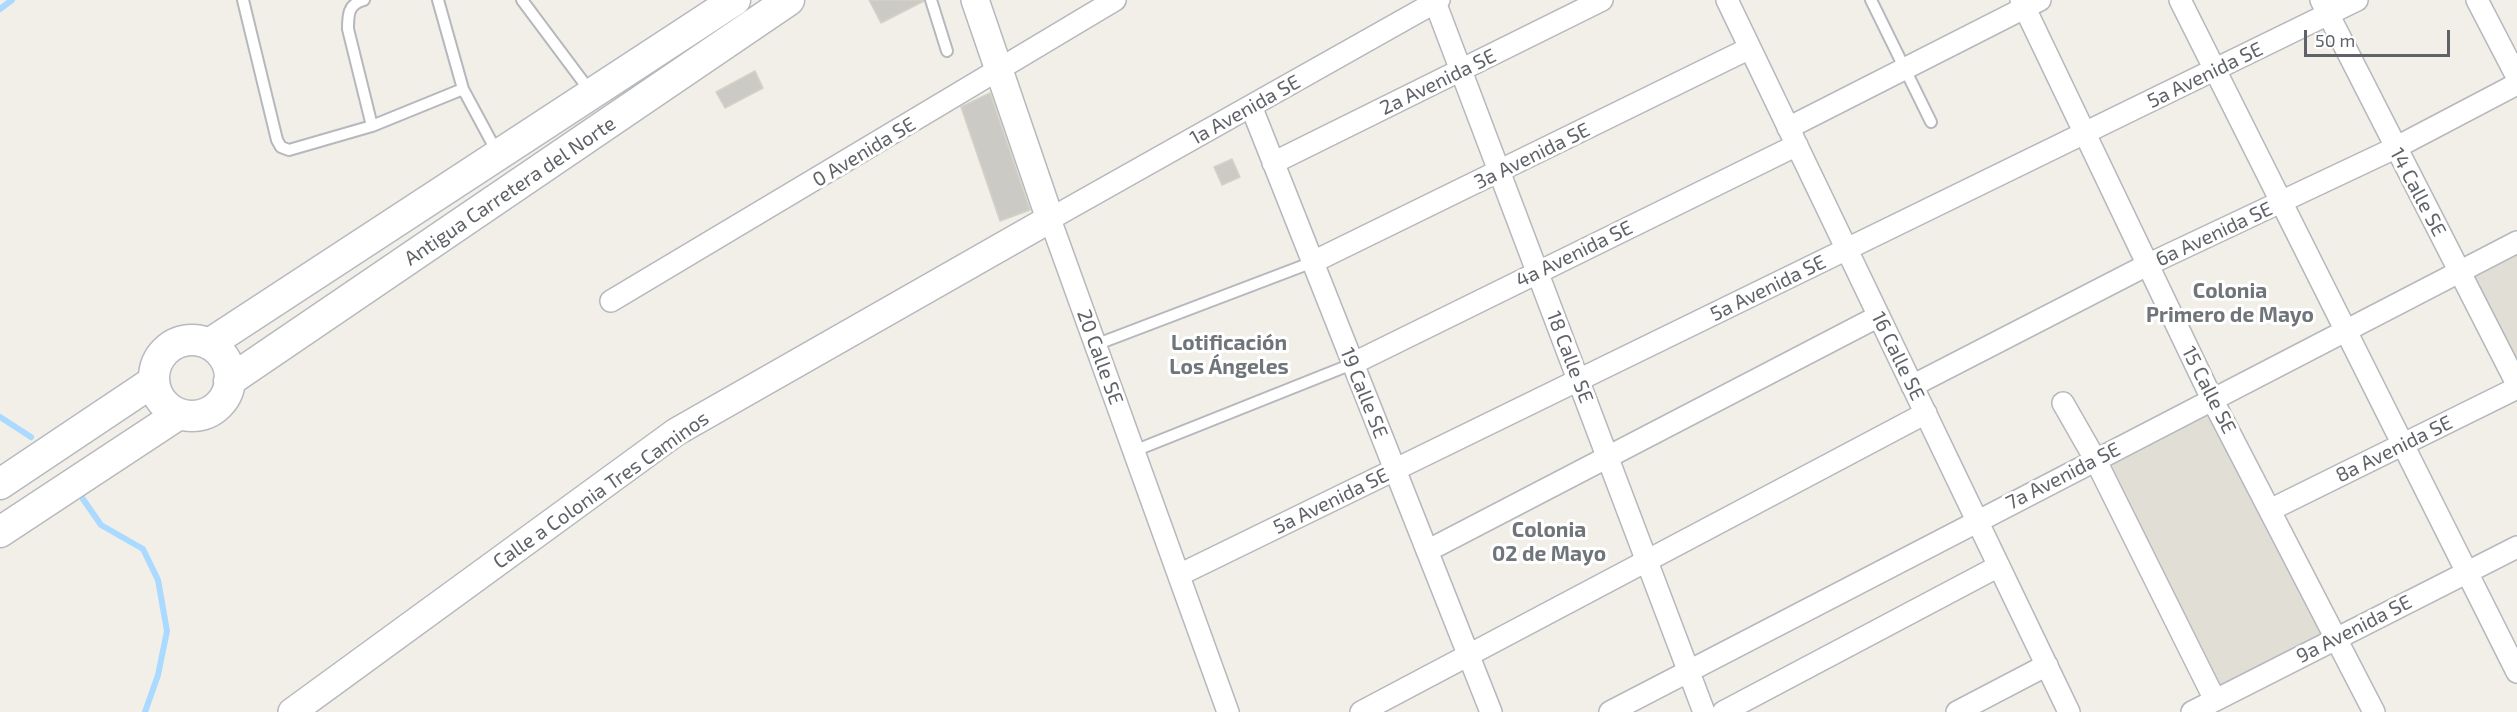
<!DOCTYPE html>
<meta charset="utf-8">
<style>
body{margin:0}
#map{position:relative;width:2517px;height:712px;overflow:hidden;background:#f1efe8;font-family:"Exo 2",sans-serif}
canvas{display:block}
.scale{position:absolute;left:2304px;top:30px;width:146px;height:27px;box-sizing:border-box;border:3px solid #5f6368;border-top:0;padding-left:8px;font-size:18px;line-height:21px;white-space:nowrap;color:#5f6368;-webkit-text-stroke:4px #fff;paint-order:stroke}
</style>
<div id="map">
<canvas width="2517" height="712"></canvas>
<div class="scale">50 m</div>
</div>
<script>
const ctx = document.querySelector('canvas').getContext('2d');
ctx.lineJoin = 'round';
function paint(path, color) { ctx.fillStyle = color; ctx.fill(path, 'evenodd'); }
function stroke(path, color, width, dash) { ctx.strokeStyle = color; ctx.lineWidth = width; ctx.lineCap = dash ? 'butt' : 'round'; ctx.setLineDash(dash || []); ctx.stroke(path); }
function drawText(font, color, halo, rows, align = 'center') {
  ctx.font = font + ' "Exo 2",sans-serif'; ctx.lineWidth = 6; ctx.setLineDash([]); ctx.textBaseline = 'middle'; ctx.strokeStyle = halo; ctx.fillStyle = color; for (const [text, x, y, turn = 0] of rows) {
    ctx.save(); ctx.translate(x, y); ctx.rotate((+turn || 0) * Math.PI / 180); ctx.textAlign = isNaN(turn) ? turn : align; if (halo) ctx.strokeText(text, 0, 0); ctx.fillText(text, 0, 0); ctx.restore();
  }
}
paint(new Path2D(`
 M 2517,250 L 2517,366 L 2468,274 Z
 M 2210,409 L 2328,635 L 2219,689 L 2105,462 Z`), '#e1ded6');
stroke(new Path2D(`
 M 0,9 L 12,0
 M 0,417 L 31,437
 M 83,499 L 101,525 L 143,549 L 158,580 L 167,631 L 158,675 L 145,712`), '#aadaff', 6);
const building = new Path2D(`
 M 869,0 L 924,0 L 924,1 L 881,23 Z
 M 755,71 L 763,88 L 725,108 L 716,92 Z
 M 990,93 L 1030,210 L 1000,221 L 961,107 Z
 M 1232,159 L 1240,177 L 1222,185 L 1214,167 Z`);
paint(building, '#cccac5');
stroke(building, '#d6d1c6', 1.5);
const service = new Path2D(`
 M 243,0 L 277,140 L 281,147 L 289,150 L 372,126 L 463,89 L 498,154
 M 364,0 C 348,4 348,15 348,29 L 372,126
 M 438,0 L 463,89
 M 522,0 L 590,91
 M 931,0 L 947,51
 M 1871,0 L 1931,122
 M 1095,345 L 1313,262
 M 1134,451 L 1352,364`);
const minor = new Path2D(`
 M 1727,0 L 2069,712
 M 2021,0 L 2212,399 L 2374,712
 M 2180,0 L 2517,672
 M 2321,0 L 2517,384
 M 2477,0 L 2517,77
 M 1435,2 L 1704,712
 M 1251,106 L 1491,712
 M 1788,128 L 2040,0
 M 1273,163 L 1602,0
 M 1313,262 L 1750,48
 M 611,301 L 1115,0
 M 1352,364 L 1797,145
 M 1912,386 L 2147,265 L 2395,148 L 2517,84
 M 2063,403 L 2095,459 L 2215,700
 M 2270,510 L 2517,388
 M 1427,551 L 1879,316
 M 1179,575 L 2357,0
 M 1228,712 L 1050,219 L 1439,0
 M 1361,712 L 1926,413
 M 1610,712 L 2517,242
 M 1723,712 L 1999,566
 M 1957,712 L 2047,665
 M 2192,712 L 2517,547`);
const tertiary = new Path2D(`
 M 292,712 L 676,432 L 1050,219 L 975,0`);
const secondary = new Path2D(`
 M154 378a38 38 0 1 1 76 0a38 38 0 1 1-76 0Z
 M 209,344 L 735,0
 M 229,381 L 789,0
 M 0,484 L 154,381
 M 0,532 L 179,414`);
stroke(service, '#b5b8bc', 14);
stroke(minor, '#b5b8bc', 24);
stroke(tertiary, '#b5b8bc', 30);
stroke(secondary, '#b6babf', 33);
stroke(service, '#fff', 10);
stroke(minor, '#fff', 21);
stroke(tertiary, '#fff', 27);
stroke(secondary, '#fff', 30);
drawText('20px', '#5f6368', '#fff', [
 ["5a Avenida SE",2205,75,-26],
 ["2a Avenida SE",1438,82,-26],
 ["1a Avenida SE",1245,110,-29],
 ["0 Avenida SE",864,152,-31],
 ["3a Avenida SE",1532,156,-26],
 ["Antigua Carretera del Norte",510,191,-34],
 ["14 Calle SE",2418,192,62],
 ["6a Avenida SE",2214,234,-25],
 ["4a Avenida SE",1574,254,-26],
 ["5a Avenida SE",1768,288,-26],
 ["16 Calle SE",1898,356,64],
 ["20 Calle SE",1100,357,70],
 ["18 Calle SE",1570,357,69],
 ["15 Calle SE",2209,390,63],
 ["19 Calle SE",1364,393,68],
 ["8a Avenida SE",2394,449,-26],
 ["7a Avenida SE",2063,476,-27],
 ["Calle a Colonia Tres Caminos",601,490,-35],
 ["5a Avenida SE",1331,501,-26],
 ["9a Avenida SE",2354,629,-27]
]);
drawText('bold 21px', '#70757a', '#fff', [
 ["Colonia",2230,291],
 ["Primero de Mayo",2230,315],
 ["Lotificación",1229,343],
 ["Los Ángeles",1229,367],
 ["Colonia",1549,530],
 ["02 de Mayo",1549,554]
]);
</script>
